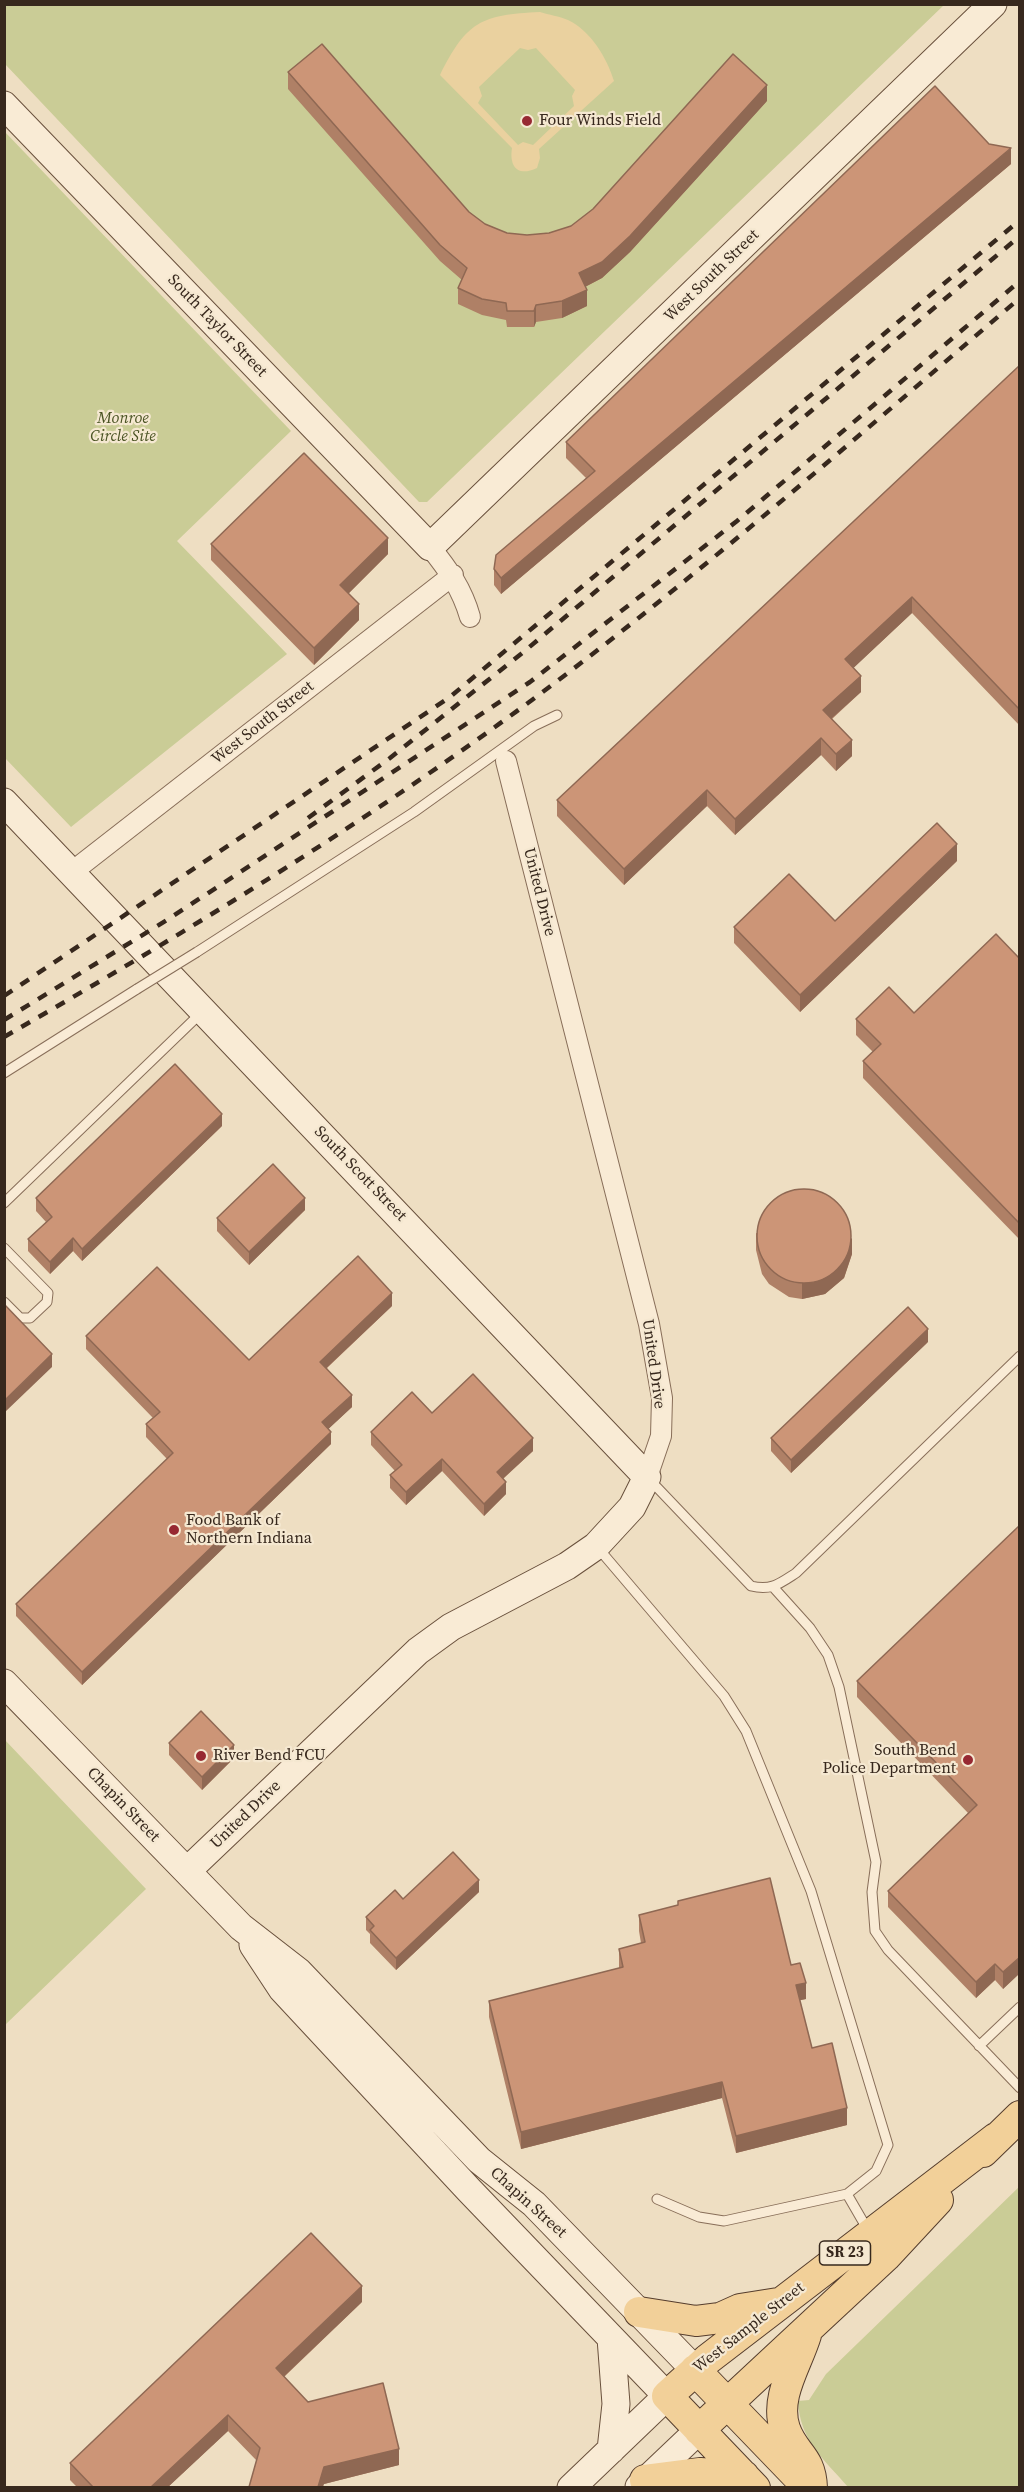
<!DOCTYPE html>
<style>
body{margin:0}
#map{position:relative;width:1024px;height:2492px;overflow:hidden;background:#eedec2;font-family:"Source Serif 4",serif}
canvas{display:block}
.frame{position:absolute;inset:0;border:6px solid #37281d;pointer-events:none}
</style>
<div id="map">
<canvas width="1024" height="2492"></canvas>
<div class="frame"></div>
</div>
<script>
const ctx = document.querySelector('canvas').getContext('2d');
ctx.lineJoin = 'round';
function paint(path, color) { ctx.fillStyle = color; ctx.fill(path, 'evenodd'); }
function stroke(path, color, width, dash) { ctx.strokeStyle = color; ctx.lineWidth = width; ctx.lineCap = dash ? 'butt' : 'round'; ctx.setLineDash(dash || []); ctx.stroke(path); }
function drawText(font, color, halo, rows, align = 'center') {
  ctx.font = font + ' "Source Serif 4",serif'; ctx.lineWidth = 4.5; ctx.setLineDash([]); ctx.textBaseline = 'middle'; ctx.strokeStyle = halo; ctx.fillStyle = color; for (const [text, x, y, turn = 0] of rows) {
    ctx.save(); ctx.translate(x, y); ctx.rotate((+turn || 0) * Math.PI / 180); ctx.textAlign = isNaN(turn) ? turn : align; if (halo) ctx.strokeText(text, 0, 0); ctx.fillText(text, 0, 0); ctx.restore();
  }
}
paint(new Path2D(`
 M 5,5 L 944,5 L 427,502 L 419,502 L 5,64 Z
 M 5,132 L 291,431 L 177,541 L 287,654 L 71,827 L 5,758 Z
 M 5,1740 L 146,1889 L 5,2025 Z
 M 1019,2187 L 1019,2487 L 848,2487 C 823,2458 800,2441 798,2401 L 809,2400 L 826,2374 Z`), '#cacc96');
paint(new Path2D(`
 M 540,12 C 549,15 559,16 568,20 C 591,31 607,58 614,81 L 539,149 L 540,158 L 537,168 C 518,177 509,167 512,148 L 440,75 C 467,21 481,15 540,12 ZM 520,48 L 528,50 L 536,48 L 575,90 L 572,96 L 574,106 L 533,145 L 523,142 L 518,145 L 478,103 L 482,96 L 479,87 Z`), '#ead19f');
const lane = new Path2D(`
 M 197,952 L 414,812 L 534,726 L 557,715
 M 4,1073 L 137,989
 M 4,1203 L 201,1013
 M 4,1248 L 48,1293 L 47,1302 L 30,1318 L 20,1318 L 4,1302
 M 649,1479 L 751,1586 C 771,1591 779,1584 796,1573 L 1020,1356
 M 598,1548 L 724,1696 L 746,1731 L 811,1891 L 888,2145 L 876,2171 L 847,2194 L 869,2232
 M 774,1588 L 810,1628 L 828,1655 L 839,1687 L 876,1862 L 872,1892 L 875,1931 L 888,1950 L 1020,2088
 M 979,2046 L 1020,2007
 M 657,2199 L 699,2217 L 724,2221 L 847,2194`);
const street = new Path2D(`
 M 430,547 C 448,569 462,589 470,617
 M 506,761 L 649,1324 L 662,1398 L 661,1436 L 647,1477
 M 72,872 L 453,575`);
const secondary = new Path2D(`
 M 4,105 L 430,547 L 993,4
 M 4,802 L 647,1477 L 632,1507 L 596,1546 L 567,1566 L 451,1627 L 418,1651 L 187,1871
 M 4,1683 L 241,1927 L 299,1972 L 479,2160 L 534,2204 L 695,2370
 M 253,1945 L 282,1989 L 469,2190 L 667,2396 L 571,2488
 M 611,2338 L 616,2404 L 611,2450
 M 639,2487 L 699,2430`);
const primary = new Path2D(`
 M 983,2152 L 1020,2116
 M 639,2312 L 696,2321 L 720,2318 L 740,2309 L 778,2303
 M 806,2335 C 797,2365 774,2397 785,2429 C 794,2455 811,2456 812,2488
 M 695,2370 L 801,2480
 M 699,2430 L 886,2256 L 938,2200
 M 645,2480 L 700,2473 L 744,2476
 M 755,2488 L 667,2396 L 708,2359 L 996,2138`);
stroke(lane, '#886e59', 11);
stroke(street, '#886e59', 22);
stroke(secondary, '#69503c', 29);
stroke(primary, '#553d2d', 32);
stroke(lane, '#f9ebd5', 9);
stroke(street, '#f9ebd5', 20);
stroke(secondary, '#f9ebd5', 27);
stroke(primary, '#f2d099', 30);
stroke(new Path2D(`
 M 308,818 L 390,758 L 521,654 L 1020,236
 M 4,996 L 450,697 L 1020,220
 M 4,1020 L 167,920 L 530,682 L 737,521 L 1020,281
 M 4,1037 C 185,933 364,824 532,700 C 701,574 859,435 1020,298`), '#37281d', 4.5, [10, 10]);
const laneBridge = new Path2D(`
 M 137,989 L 197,952`);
stroke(laneBridge, '#886e59', 11, []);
stroke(laneBridge, '#f9ebd5', 9);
paint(new Path2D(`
 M 288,72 L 485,224 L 507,233 L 527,235 L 549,233 L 571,226 L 767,101 L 630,252 L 602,278 L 585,287 L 587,306 L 562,318 L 536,322 L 534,327 L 507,327 L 506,320 L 482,315 L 458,304 L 458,288 L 462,280 L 440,261 L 288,89 Z
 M 989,144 L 1011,164 L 501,594 L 494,585 L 494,569 L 586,478 L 566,458 L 566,442 Z
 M 1020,365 L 1020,726 L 912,613 L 853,668 L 861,692 L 832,719 L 852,756 L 836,771 L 821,755 L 735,835 L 707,806 L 624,885 L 557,816 L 557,800 Z
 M 211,544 L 388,554 L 348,594 L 359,620 L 314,665 L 211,560 Z
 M 957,861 L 800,1012 L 734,943 L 734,927 L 835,921 Z
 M 1020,959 L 1020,1240 L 863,1078 L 863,1061 L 873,1052 L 856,1035 L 856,1019 L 914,1013 Z
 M 222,1126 L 82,1261 L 73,1251 L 50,1274 L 28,1251 L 28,1239 L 46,1222 L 36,1211 L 36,1198 Z
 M 305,1210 L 249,1265 L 217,1231 L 217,1218 Z
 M 756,1233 L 852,1254 L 844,1278 L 825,1294 L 802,1299 L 789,1297 L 769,1284 L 762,1274 L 756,1250 Z
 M 392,1306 L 327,1368 L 352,1407 L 328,1429 L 331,1444 L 82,1685 L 16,1616 L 16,1604 L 167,1459 L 146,1437 L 146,1424 L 153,1418 L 86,1349 L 86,1336 L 249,1360 Z
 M 928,1342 L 791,1473 L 771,1451 L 771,1438 Z
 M 432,1413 L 533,1451 L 503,1479 L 506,1494 L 484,1516 L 442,1471 L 406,1505 L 390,1488 L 390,1475 L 395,1471 L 371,1445 L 371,1432 Z
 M 1020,1525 L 1020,1973 L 1003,1989 L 995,1980 L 976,1998 L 888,1907 L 888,1891 L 968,1813 L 857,1697 L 857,1681 Z
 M 169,1743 L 234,1758 L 202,1790 L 169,1755 Z
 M 479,1892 L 396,1970 L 370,1943 L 370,1934 L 366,1930 L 366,1917 L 403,1899 Z
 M 678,1901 L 791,1965 L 806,1999 L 800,2000 L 812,2048 L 847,2125 L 736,2153 L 722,2098 L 521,2149 L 489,2017 L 489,2001 L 619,1968 L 619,1949 L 641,1943 L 639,1931 L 639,1915 L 678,1905 Z
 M 362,2302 L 284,2377 L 308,2402 L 399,2465 L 324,2484 L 257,2461 L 228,2431 L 168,2487 L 77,2487 L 70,2480 L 70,2463 Z`), '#af8066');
paint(new Path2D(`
 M 767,85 L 767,101 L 630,252 L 602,278 L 579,290 L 579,273 Z
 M 1011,148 L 1011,164 L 501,594 L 501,578 Z
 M 587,290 L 587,306 L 562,318 L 562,301 Z
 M 536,305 L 536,322 L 534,327 L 534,311 Z
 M 388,538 L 388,554 L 340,602 L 340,585 Z
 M 912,597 L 912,613 L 845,676 L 845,659 Z
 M 359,604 L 359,620 L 314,665 L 314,648 Z
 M 861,676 L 861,692 L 823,726 L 823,710 Z
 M 821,738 L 821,755 L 735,835 L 735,819 Z
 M 852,740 L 852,756 L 836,771 L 836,754 Z
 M 707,790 L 707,806 L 624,885 L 624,869 Z
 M 957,844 L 957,861 L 800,1012 L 800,995 Z
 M 222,1114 L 222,1126 L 82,1261 L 82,1249 Z
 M 305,1198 L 305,1210 L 249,1265 L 249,1252 Z
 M 73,1238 L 73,1251 L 50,1274 L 50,1262 Z
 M 852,1238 L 852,1254 L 844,1278 L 825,1294 L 802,1299 L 802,1283 Z
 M 392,1293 L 392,1306 L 320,1374 L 320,1362 Z
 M 928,1329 L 928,1342 L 791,1473 L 791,1460 Z
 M 52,1354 L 52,1367 L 4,1413 L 4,1401 Z
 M 352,1395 L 352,1407 L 322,1435 L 322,1422 Z
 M 331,1432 L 331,1444 L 82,1685 L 82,1672 Z
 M 533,1438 L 533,1451 L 497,1484 L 497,1472 Z
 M 442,1459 L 442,1471 L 406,1505 L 406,1492 Z
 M 506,1482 L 506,1494 L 484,1516 L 484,1504 Z
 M 234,1745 L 234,1758 L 202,1790 L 202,1777 Z
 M 479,1880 L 479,1892 L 396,1970 L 396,1958 Z
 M 1020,1957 L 1020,1973 L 1003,1989 L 1003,1972 Z
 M 995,1964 L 995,1980 L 976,1998 L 976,1982 Z
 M 806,1983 L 806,1999 L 796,2001 L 796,1985 Z
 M 722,2082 L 722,2098 L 521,2149 L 521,2132 Z
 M 847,2108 L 847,2125 L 736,2153 L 736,2136 Z
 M 362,2286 L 362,2302 L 276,2384 L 276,2368 Z
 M 228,2415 L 228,2431 L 168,2487 L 151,2487 Z
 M 399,2449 L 399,2465 L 324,2484 L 323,2487 L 318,2487 L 324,2467 Z`), '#8f6853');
const building = new Path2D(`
 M 322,44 L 469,212 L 485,224 L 507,233 L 527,235 L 549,233 L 571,226 L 593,209 L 733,54 L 767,85 L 630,236 L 602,262 L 579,273 L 587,290 L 562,301 L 536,305 L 534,311 L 507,311 L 506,303 L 482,299 L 458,288 L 467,268 L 440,245 L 288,72 Z
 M 935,86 L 989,144 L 1011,148 L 501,578 L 494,569 L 496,555 L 595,471 L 566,442 Z
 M 1020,365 L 1020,710 L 912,597 L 845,659 L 861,676 L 823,710 L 852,740 L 836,754 L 821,738 L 735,819 L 707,790 L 624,869 L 557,800 Z
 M 304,453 L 388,538 L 340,585 L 359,604 L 314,648 L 211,544 Z
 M 937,823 L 957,844 L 800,995 L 734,927 L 789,874 L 835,921 Z
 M 996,934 L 1020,959 L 1020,1224 L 863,1061 L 881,1044 L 856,1019 L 889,987 L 914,1013 Z
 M 175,1064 L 222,1114 L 82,1249 L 73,1238 L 50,1262 L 28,1239 L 52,1217 L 36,1198 Z
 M 273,1164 L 305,1198 L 249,1252 L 217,1218 Z
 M757 1236a47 47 0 1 1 94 0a47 47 0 1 1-94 0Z
 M 358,1256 L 392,1293 L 320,1362 L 352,1395 L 322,1422 L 331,1432 L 82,1672 L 16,1604 L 173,1453 L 146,1424 L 160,1412 L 86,1336 L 157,1267 L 249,1360 Z
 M 4,1304 L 52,1354 L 4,1401 Z
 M 908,1307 L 928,1329 L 791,1460 L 771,1438 Z
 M 473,1374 L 533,1438 L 497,1472 L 506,1482 L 484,1504 L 442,1459 L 406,1492 L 390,1475 L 402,1465 L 371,1432 L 412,1392 L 432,1413 Z
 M 1020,1525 L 1020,1957 L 1003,1972 L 995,1964 L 976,1982 L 888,1891 L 977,1805 L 857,1681 Z
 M 201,1711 L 234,1745 L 202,1777 L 169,1743 Z
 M 453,1852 L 479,1880 L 396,1958 L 370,1930 L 374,1926 L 366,1917 L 395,1890 L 403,1899 Z
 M 770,1878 L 791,1965 L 800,1963 L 806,1983 L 796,1985 L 812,2048 L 832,2043 L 847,2108 L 736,2136 L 722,2082 L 521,2132 L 489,2001 L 623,1967 L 619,1949 L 645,1942 L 639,1915 L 678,1905 L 678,1901 Z
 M 311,2233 L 362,2286 L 276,2368 L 308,2402 L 383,2383 L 399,2449 L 324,2467 L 318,2487 L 249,2487 L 260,2448 L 228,2415 L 151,2487 L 93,2487 L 70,2463 Z`);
paint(building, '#cc9577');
stroke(building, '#8f6853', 1.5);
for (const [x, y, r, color] of [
 [527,121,6,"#972932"],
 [174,1530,6,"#972932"],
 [201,1756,6,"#972932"],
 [968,1760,6,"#972932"]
]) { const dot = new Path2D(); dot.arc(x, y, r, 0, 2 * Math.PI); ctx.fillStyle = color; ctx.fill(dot); stroke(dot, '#f5e8d1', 2); }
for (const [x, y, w] of [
 [845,2253,51]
]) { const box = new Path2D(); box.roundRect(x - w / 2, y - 12, w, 24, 4.5); ctx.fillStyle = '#f5e8d1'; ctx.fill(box); stroke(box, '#37281d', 1.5); }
drawText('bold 15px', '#37281d', null, [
 ["SR 23",845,2253]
]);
drawText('16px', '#37281d', '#f5e8d1', [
 ["Four Winds Field",539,121],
 ["Food Bank of",186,1521],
 ["Northern Indiana",186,1539],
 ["South Bend",956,1751,"right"],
 ["Police Department",956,1769,"right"],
 ["River Bend FCU",213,1756]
], 'left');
drawText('16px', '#37281d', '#f5e8d1', [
 ["West South Street",712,276,-44],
 ["South Taylor Street",217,326,46],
 ["West South Street",263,723,-38],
 ["United Drive",539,892,76],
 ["South Scott Street",360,1174,46],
 ["United Drive",653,1364,82],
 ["Chapin Street",123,1805,46],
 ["United Drive",246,1815,-44],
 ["Chapin Street",528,2203,42],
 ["West Sample Street",749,2328,-38]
]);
drawText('italic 16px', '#4b5424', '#f5e8d1', [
 ["Monroe",123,419],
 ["Circle Site",123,437]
]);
</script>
